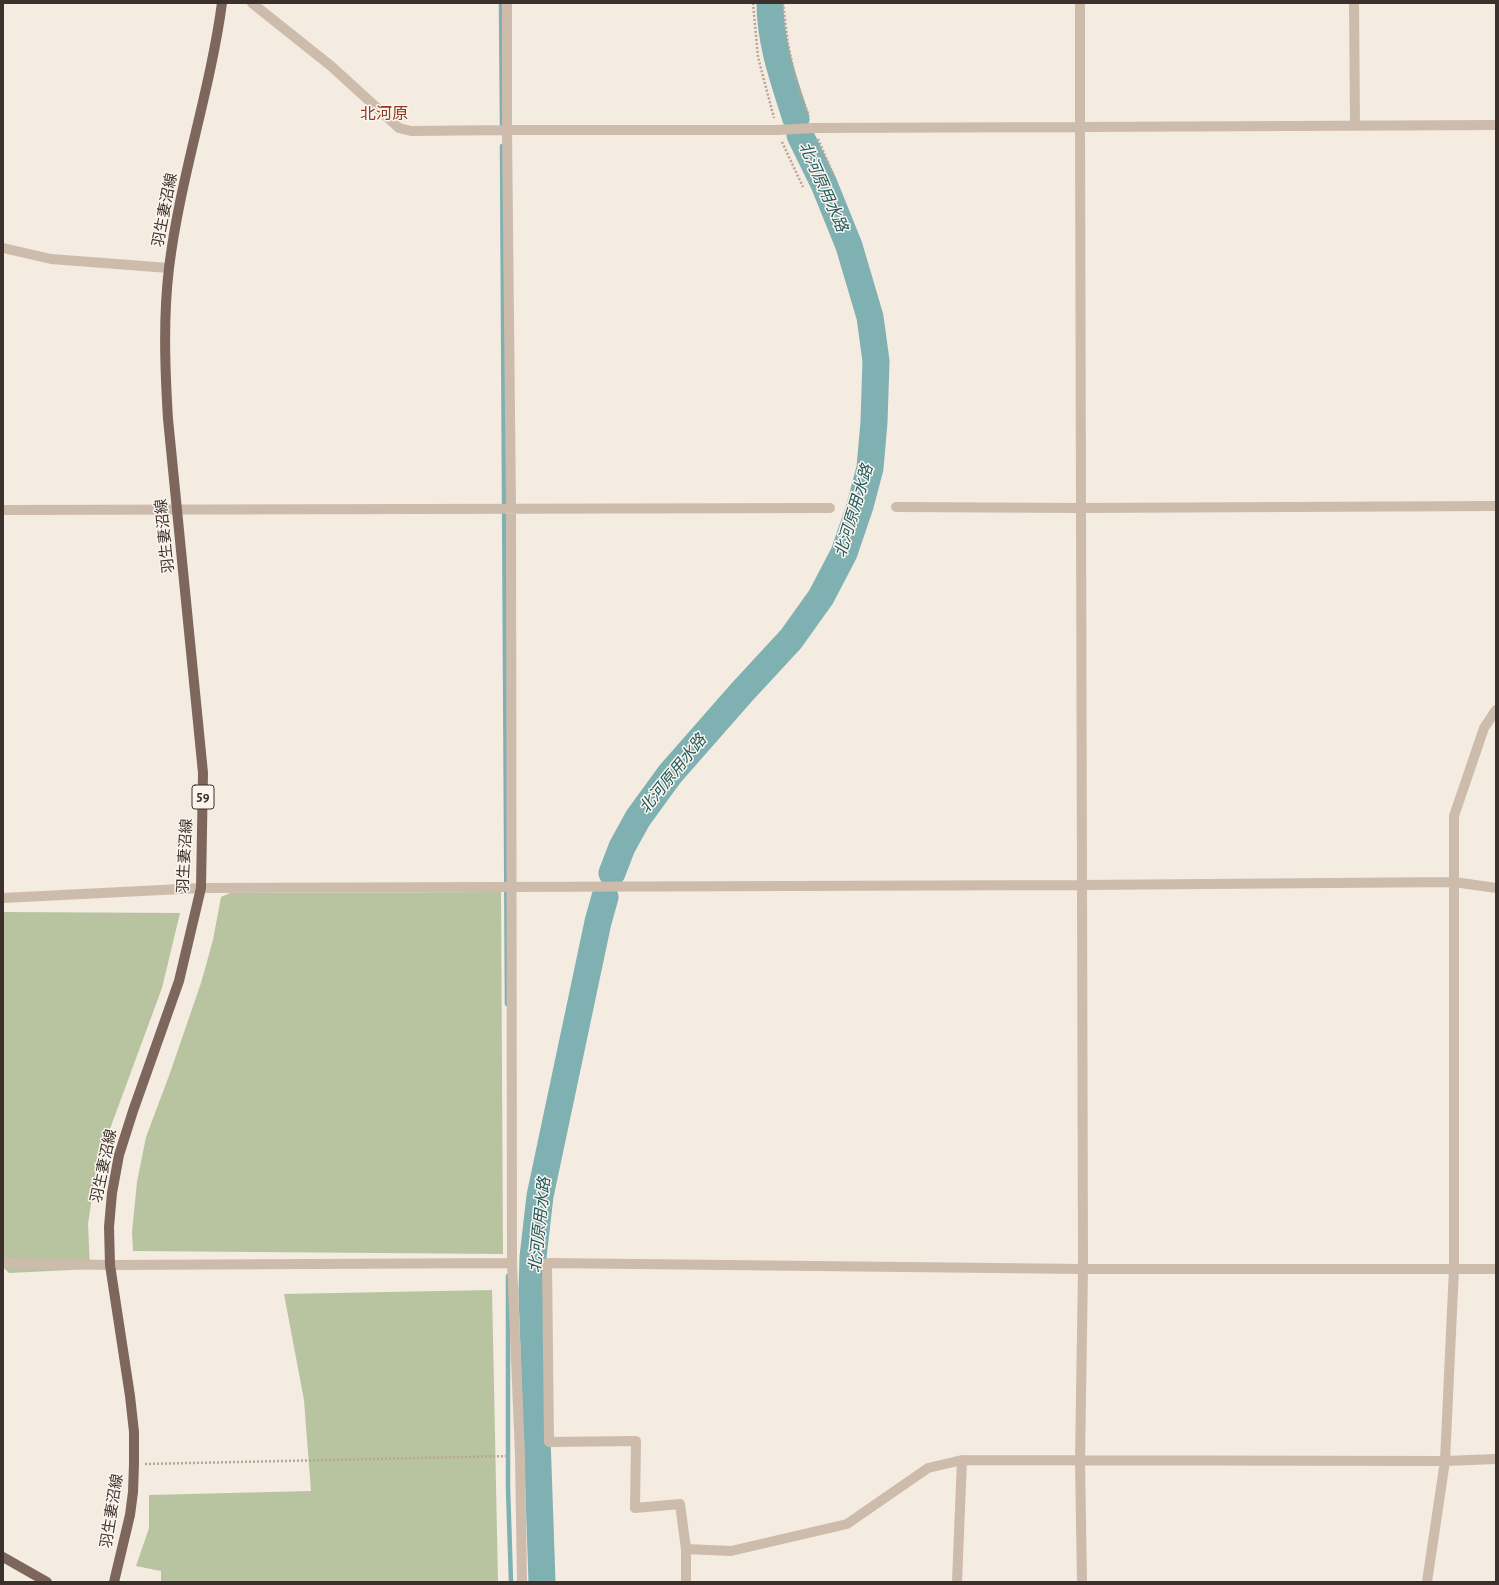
<!DOCTYPE html>
<meta charset="utf-8">
<style>
body{margin:0}
#map{position:relative;width:1499px;height:1585px;overflow:hidden;background:#f4ebe1;font-family:"Alegreya Sans",sans-serif}
canvas{display:block}
.frame{position:absolute;inset:0;border:4px solid #3b302b;pointer-events:none}
</style>
<div id="map">
<canvas width="1499" height="1585"></canvas>
<div class="frame"></div>
</div>
<script>
const ctx = document.querySelector('canvas').getContext('2d');
ctx.lineJoin = 'round';
function paint(path, color) { ctx.fillStyle = color; ctx.fill(path, 'evenodd'); }
function stroke(path, color, width, dash) { ctx.strokeStyle = color; ctx.lineWidth = width; ctx.lineCap = dash ? 'butt' : 'round'; ctx.setLineDash(dash || []); ctx.stroke(path); }
function drawText(font, color, halo, rows, align = 'center') {
  ctx.font = font + ' "Alegreya Sans","Noto Sans JP",sans-serif'; ctx.lineWidth = 3; ctx.setLineDash([]); ctx.textBaseline = 'middle'; ctx.strokeStyle = halo; ctx.fillStyle = color; for (const [text, x, y, turn = 0] of rows) {
    ctx.save(); ctx.translate(x, y); ctx.rotate((+turn || 0) * Math.PI / 180); ctx.textAlign = isNaN(turn) ? turn : align; if (halo) ctx.strokeText(text, 0, 0); ctx.fillText(text, 0, 0); ctx.restore();
  }
}
paint(new Path2D(`
 M 501,892 L 503,1254 L 133,1251 L 132,1232 L 137,1182 L 146,1137 L 170,1073 L 201,983 L 213,940 L 221,897 L 230,893 Z
 M 3,912 L 180,913 L 162,988 L 97,1164 L 88,1224 L 90,1269 L 9,1273 L 3,1267 Z
 M 492,1290 L 498,1582 L 161,1582 L 161,1571 L 136,1566 L 149,1528 L 149,1495 L 311,1491 L 304,1400 L 284,1294 Z`), '#b8c4a0');
stroke(new Path2D(`
 M 501,3 L 502,124
 M 502,146 L 507,1004
 M 508,1276 L 508,1487 L 511,1582`), '#7fb0b2', 4.5);
stroke(new Path2D(`
 M 770,3 C 770,43 784,81 796,119
 M 612,873 L 622,847 L 638,818 L 670,774 L 742,692 L 791,639 L 821,597 L 844,553 L 860,506 L 870,468 L 874,422 L 876,361 L 870,317 L 849,246 L 824,184 L 800,135
 M 542,1582 L 532,1293 L 533,1257 L 540,1196 L 598,922 L 605,897`), '#7fb0b2', 27);
stroke(new Path2D(`
 M 753,3 L 758,57 L 774,118
 M 783,3 L 788,44 L 796,81 L 809,116
 M 818,139 L 833,174
 M 782,142 L 803,187
 M 145,1464 L 510,1456`), '#b9a596', 2.5, [2, 2]);
stroke(new Path2D(`
 M 252,3 L 331,66 L 399,128 L 411,131 L 507,130 L 507,3
 M 1080,3 L 1080,127 L 1496,125
 M 1354,3 L 1355,126
 M 3,248 L 51,259 L 169,268
 M 896,507 L 1080,508 L 1496,506
 M 3,510 L 830,508
 M 3,898 L 201,888 L 1082,885 L 1454,882 L 1496,888
 M 3,1263 L 110,1265 L 512,1263
 M 686,1549 L 680,1504 L 635,1508 L 636,1441 L 549,1442 L 547,1263 L 1083,1269 L 1496,1269
 M 522,1582 L 520,1455 L 512,1263 L 511,508 L 507,130 L 777,130 L 813,128 L 1080,127 L 1083,1269 L 1080,1461 L 1082,1582
 M 686,1582 L 686,1549 L 731,1551 L 847,1524 L 928,1468 L 962,1460 L 1445,1461 L 1496,1459
 M 957,1582 L 962,1460
 M 1427,1582 L 1445,1461 L 1454,1268 L 1454,816 L 1484,728 L 1496,710`), '#cdbbac', 10);
stroke(new Path2D(`
 M 3,1557 L 47,1582
 M 114,1582 L 130,1515 L 133,1492 L 134,1464 L 134,1432 L 130,1396 L 110,1265 L 109,1227 L 112,1193 L 119,1155 L 133,1111 L 179,981 L 201,888 L 203,773 L 168,419 C 165,369 163,318 169,268 C 180,178 210,92 222,3`), '#7d675c', 10);
for (const [x, y, w] of [
 [203,797,22]
]) { const box = new Path2D(); box.roundRect(x - w / 2, y - 12, w, 24, 3); ctx.fillStyle = '#fbf5ee'; ctx.fill(box); stroke(box, '#3b302b', 1); }
drawText('bold 14px', '#3b302b', null, [
 ["59",203,797]
]);
drawText('15px', '#3b302b', '#fbf5ee', [
 ["羽生妻沼線",165,210,-79],
 ["羽生妻沼線",165,536,-96],
 ["羽生妻沼線",185,856,-87],
 ["羽生妻沼線",104,1166,-78],
 ["羽生妻沼線",112,1511,-81]
]);
drawText('16px', '#8c3b22', '#fbf5ee', [
 ["北河原",384,114]
]);
drawText('italic 16px', '#1f5a5e', '#fbf5ee', [
 ["北河原用水路",823,187,66],
 ["北河原用水路",854,511,-73],
 ["北河原用水路",673,774,-51],
 ["北河原用水路",540,1225,-84]
]);
</script>
